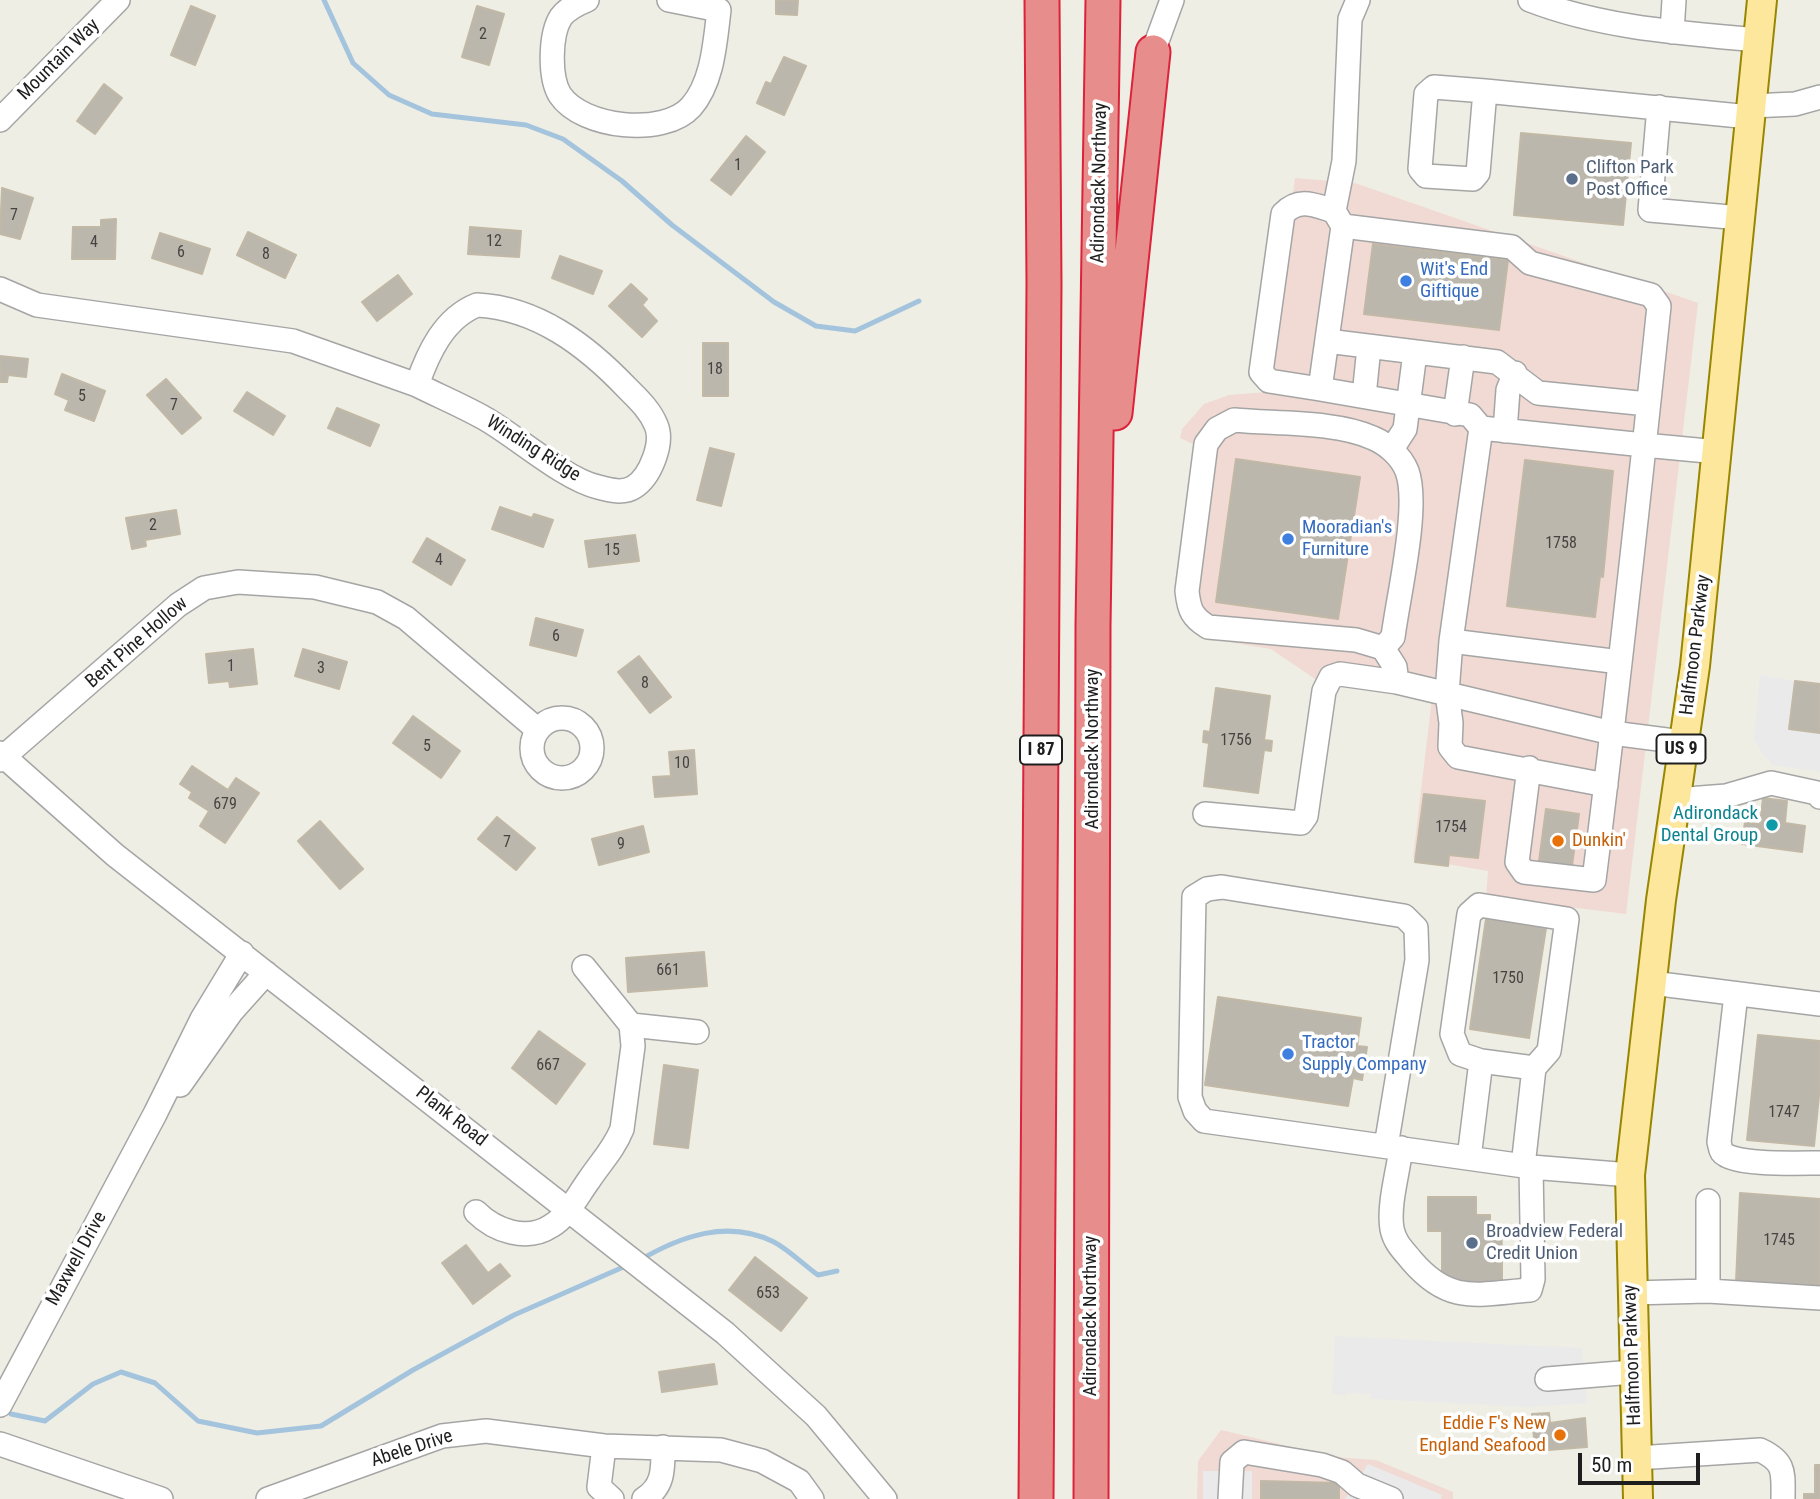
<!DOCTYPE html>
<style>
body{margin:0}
#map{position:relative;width:1820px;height:1499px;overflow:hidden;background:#efeee4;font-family:"Roboto Condensed",sans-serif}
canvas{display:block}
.scale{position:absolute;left:1578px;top:1453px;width:122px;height:32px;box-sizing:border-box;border:4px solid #1e1e1e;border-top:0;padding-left:9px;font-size:21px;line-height:24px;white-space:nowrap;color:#1e1e1e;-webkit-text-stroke:5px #fff;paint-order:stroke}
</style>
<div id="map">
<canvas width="1820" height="1499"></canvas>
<div class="scale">50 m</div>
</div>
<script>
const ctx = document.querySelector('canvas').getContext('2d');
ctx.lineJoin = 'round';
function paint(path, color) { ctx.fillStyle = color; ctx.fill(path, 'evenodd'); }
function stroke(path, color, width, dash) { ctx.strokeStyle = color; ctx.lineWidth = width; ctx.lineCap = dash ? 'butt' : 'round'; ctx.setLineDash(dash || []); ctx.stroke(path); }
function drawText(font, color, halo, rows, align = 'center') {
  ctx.font = font + ' "Roboto Condensed",sans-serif'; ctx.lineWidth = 7; ctx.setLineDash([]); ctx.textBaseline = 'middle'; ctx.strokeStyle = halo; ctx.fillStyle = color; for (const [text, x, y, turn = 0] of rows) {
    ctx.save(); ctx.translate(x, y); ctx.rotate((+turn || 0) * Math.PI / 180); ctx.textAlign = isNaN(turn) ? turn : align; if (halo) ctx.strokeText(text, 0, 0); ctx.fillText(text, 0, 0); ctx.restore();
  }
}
paint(new Path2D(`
 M 1295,178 L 1355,183 L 1698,303 L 1626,914 L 1486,897 L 1488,871 L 1413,858 L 1432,698 L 1315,679 L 1271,649 L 1216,640 L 1191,625 L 1195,445 L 1180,438 L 1182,429 L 1204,404 L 1229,395 L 1266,392 Z
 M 1221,1430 L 1334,1457 L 1376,1460 L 1453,1492 L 1453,1499 L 1197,1499 L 1198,1461 Z`), '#f0dad3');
paint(new Path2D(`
 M 1760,675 L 1795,681 L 1789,728 L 1820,733 L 1820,772 L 1773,765 L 1762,753 L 1754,739 Z
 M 1335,1336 L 1582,1348 L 1587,1403 L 1528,1407 L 1371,1399 L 1370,1394 L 1346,1393 L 1345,1396 L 1332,1394 Z
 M 1368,1464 L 1442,1495 L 1441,1499 L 1345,1499 Z
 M 1203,1471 L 1252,1471 L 1252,1499 L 1203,1499 Z`), '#eaeaea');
stroke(new Path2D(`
 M 324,0 L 353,63 L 389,95 L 432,114 L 526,125 L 563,139 L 622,181 L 672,225 L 774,302 L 816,326 L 855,331 L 919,301
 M 640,1260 C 681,1236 728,1219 774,1242 C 789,1250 804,1265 818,1275 L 837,1271
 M 11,1414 L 45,1421 L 93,1384 L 121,1372 L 155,1383 L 198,1421 L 257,1433 L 321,1426 L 413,1370 L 514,1315 L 628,1265`), '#a4c4dd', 5);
const building = new Path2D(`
 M 776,0 L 798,0 L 797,15 L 776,14 Z
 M 191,6 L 215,16 L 195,65 L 171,55 Z
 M 477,6 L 504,14 L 489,65 L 462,57 Z
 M 784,57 L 806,66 L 784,115 L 757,103 L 766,82 L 771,84 Z
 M 104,84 L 122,98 L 95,134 L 77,121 Z
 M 1521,133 L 1631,143 L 1623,225 L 1514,215 Z
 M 746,136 L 765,152 L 731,195 L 711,180 Z
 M 2,188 L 33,198 L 20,239 L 0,234 Z
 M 116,219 L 115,259 L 72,259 L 73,227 L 101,227 L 101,220 Z
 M 470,227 L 521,231 L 519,257 L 468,254 Z
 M 248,232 L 296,255 L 285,278 L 237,255 Z
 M 160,233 L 210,249 L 202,274 L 152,258 Z
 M 1373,244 L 1508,260 L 1499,330 L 1364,314 Z
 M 560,256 L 602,271 L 593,294 L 552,278 Z
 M 398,275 L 412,294 L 377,321 L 362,302 Z
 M 631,284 L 647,299 L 642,305 L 657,321 L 642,337 L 609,306 Z
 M 703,343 L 728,343 L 728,396 L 703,396 Z
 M 0,356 L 28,359 L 26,377 L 8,375 L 7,382 L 0,382 Z
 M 62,374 L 105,391 L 94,421 L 65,410 L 69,400 L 55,394 Z
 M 166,379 L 201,418 L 182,434 L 147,395 Z
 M 247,392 L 285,416 L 273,435 L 234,411 Z
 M 337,408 L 379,425 L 370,446 L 328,428 Z
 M 710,448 L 734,454 L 721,506 L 697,500 Z
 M 1236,459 L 1360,477 L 1338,619 L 1216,602 Z
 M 1525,460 L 1613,471 L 1603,577 L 1600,576 L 1595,617 L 1507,606 Z
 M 500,507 L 532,518 L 534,514 L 553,520 L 543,547 L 492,529 Z
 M 176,510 L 180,534 L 145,540 L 146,546 L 132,549 L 126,518 Z
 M 635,535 L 639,561 L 589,567 L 585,541 Z
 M 427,538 L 465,560 L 451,585 L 413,562 Z
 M 536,618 L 583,630 L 576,656 L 530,645 Z
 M 253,649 L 257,684 L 230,687 L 229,681 L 209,683 L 206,654 Z
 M 303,649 L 347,662 L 339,689 L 295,676 Z
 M 639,656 L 671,697 L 650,713 L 618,672 Z
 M 1795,681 L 1820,684 L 1820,733 L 1789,729 Z
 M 1216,688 L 1270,696 L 1264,740 L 1272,741 L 1271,751 L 1264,750 L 1258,793 L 1204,786 L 1209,743 L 1203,742 L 1204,731 L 1210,732 Z
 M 413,716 L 460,751 L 441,778 L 393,743 Z
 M 694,750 L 697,794 L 655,797 L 653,777 L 671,776 L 669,752 Z
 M 192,766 L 228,790 L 236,778 L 259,793 L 225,843 L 200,826 L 209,811 L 189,798 L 192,792 L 180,784 Z
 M 1424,794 L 1485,801 L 1478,858 L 1449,855 L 1448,866 L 1415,862 Z
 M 1763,798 L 1787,801 L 1785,823 L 1805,826 L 1802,852 L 1742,844 L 1745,822 L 1760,824 Z
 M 1546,809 L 1579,814 L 1571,873 L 1538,869 Z
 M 497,817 L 535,848 L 516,870 L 478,839 Z
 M 320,821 L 363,869 L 340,889 L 298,841 Z
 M 643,826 L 649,852 L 599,865 L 592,839 Z
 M 1486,919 L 1546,928 L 1529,1038 L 1470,1029 Z
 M 704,952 L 707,986 L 628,992 L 626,958 Z
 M 1218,997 L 1361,1018 L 1357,1046 L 1367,1047 L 1362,1080 L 1353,1078 L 1348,1106 L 1205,1085 Z
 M 539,1031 L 585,1064 L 556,1104 L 512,1068 Z
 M 1758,1035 L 1820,1041 L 1820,1086 L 1814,1146 L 1747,1140 Z
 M 664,1065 L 698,1070 L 688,1148 L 654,1144 Z
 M 1740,1193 L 1820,1199 L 1820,1286 L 1736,1282 Z
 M 1428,1197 L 1476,1197 L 1476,1215 L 1490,1215 L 1490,1228 L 1501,1228 L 1502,1249 L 1510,1249 L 1510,1259 L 1502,1259 L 1502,1283 L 1442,1283 L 1442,1231 L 1428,1231 Z
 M 466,1245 L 488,1273 L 500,1264 L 510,1276 L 473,1304 L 442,1263 Z
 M 755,1257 L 807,1298 L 781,1331 L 729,1290 Z
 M 714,1364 L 717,1384 L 662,1392 L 659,1372 Z
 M 1549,1413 L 1550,1423 L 1585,1418 L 1587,1447 L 1535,1451 L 1532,1414 Z
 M 1815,1465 L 1820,1465 L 1820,1499 L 1804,1499 L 1804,1494 L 1815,1494 Z
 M 1261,1481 L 1339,1483 L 1339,1499 L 1261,1499 Z`);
paint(building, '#bcb7ad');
stroke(building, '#c1b8a6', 2);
const minor = new Path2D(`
 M 587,0 C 577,4 568,8 561,17 C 550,34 549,77 560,95 C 582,128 664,137 691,107 C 713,82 715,42 719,10 L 669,0
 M 1530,0 C 1602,28 1681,33 1758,40
 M 1672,32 L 1674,0
 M 1153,52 L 1172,0
 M 1485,91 L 1434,87 L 1426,94 L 1420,169 L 1426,176 L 1473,179 L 1478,173 L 1485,91 L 1750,117
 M 1751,106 L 1795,104 L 1820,97
 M 1659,107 L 1650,210 L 1741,218
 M 0,120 L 118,0
 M 1334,211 L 1344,161 L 1350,19 L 1358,0
 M 0,289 L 37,305 L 293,341 L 417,385
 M 477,305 C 537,308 586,345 627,388 C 638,399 650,410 656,425 C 664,443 650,477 634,487 C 623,494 609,490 598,487 C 564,479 516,436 484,418 C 463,406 439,396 417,385 C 428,353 444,318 477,305 Z
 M 1327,341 L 1497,362 L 1538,393 L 1648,404
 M 1320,389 L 1269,381 L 1261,372 L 1283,214 C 1299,197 1314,205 1334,211 L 1343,226
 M 1364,396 L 1369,347
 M 1455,414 L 1463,357
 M 1234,420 C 1275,424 1336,421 1373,438 C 1387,444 1401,456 1407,471 C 1420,506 1398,597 1393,637 L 1383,648 L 1356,640 L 1208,627 C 1192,617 1189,610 1187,591 L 1206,444 L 1217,429 Z
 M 1481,428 L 1451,641 L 1447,693 L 1451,723 L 1450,747 L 1458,757 L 1606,785
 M 1505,431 L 1508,390 L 1515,373
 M 1392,449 L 1405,429 L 1415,353
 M 1451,641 L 1620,662
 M 1383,648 L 1395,667 L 1397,682 L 1612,733 L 1682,742
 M532 748a30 30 0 1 1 60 0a30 30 0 1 1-60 0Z
 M 0,753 L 115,855 L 725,1333 L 816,1416 L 885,1499
 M 0,760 L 178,605 L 204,588 L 238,582 L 315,587 L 377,602 L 406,618 L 538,730
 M 1529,768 L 1517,862 L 1524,872 L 1594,880 C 1618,689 1639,497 1659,306 L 1651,295 L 1530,263 L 1512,247 L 1343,226 L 1320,389 L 1470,415 L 1481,428 L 1644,445 L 1718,452
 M 1675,800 L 1726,796 L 1771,783 L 1817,793 L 1820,797
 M 1205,814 L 1301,823 L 1306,816 L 1324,691 L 1331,677 L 1340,674 L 1397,682
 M 1652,983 L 1820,1004
 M 1736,994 L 1719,1142 C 1720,1145 1720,1149 1722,1152 C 1732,1166 1802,1163 1820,1163
 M 631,1025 L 697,1032
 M 1481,1061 L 1460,1054 L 1452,1034 L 1469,914 L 1479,905 L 1567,919 L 1549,1051 L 1534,1068
 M 180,1085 L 232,1011 L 266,973
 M 1386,1146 L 1417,960 L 1416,928 L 1404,916 L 1222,887 L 1207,889 L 1194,897 L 1190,1097 L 1195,1111 L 1204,1121 L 1531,1167 L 1630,1175
 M 1401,1148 C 1398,1173 1388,1205 1392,1229 C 1395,1243 1403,1250 1412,1261 C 1450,1305 1477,1294 1530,1290 L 1533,1279 L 1531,1167
 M 1469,1158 L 1481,1061 L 1534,1068 L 1523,1166
 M 1708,1201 L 1708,1291
 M 476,1212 C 495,1231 527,1242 551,1226 C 568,1216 578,1195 589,1180 C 601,1162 614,1149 622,1129 L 633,1046 L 631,1025 L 584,967
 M 1631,1293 L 1708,1291 L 1820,1298
 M 1547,1379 L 1633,1372
 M 0,1405 L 155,1114 L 202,1019 L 242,953
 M 0,1444 L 161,1499
 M 604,1446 L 599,1487 L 612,1499
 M 1637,1458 L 1760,1450 C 1786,1462 1783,1473 1783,1499
 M 268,1499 L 442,1436 L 486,1431 L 604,1446 L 721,1450 L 762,1461 L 799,1481 L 812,1499
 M 644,1499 C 664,1486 663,1469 663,1447
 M 1230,1499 L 1232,1462 L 1244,1452 L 1322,1465 L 1342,1472 L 1357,1485 L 1391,1499`);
const major = new Path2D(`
 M 1638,1499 L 1630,1175 L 1661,900 L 1695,666 L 1762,0`);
const highway = new Path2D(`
 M 1115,413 L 1153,52
 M 1036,1499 L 1044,283 L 1042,0
 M 1091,1499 L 1093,625 L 1103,0`);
stroke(minor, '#a5a5a5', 26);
stroke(major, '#988600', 32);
stroke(highway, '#db233b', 37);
stroke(minor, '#fff', 23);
stroke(major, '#fce79c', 28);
stroke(highway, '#e78d8b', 33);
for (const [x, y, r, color] of [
 [1572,179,7,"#5c6f8a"],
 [1406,281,7,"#3f7fe0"],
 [1288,539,7,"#3f7fe0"],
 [1772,825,7,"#0f9aa8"],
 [1558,841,7,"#e8710a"],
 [1288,1054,7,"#3f7fe0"],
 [1472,1243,7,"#5c6f8a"],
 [1560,1435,7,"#e8710a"]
]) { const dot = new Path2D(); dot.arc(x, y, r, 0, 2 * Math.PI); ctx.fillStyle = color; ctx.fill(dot); stroke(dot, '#fff', 2.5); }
drawText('16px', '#464442', null, [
 ["2",483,35],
 ["1",738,166],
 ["7",14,216],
 ["12",494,242],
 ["4",94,243],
 ["6",181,253],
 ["8",266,255],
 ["18",715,370],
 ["5",82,397],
 ["7",174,406],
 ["2",153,526],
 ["1758",1561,544],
 ["15",612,551],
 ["4",439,561],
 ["6",556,637],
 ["1",231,667],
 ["3",321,669],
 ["8",645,684],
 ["1756",1236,741],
 ["5",427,747],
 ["10",682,764],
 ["679",225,805],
 ["1754",1451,828],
 ["7",507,843],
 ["9",621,845],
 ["661",668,971],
 ["1750",1508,979],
 ["667",548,1066],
 ["1747",1784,1113],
 ["1745",1779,1241],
 ["653",768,1294]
]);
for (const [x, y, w] of [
 [1681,749,49],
 [1041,750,42]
]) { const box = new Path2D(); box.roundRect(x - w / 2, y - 14.5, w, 29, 5); ctx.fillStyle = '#fff'; ctx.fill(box); stroke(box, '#1e1e1e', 2); }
drawText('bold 18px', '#1e1e1e', null, [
 ["US 9",1681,749],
 ["I 87",1041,750]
]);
drawText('19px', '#1e1e1e', '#fff', [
 ["Mountain Way",59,60,-45],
 ["Adirondack Northway",1100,183,-89],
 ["Winding Ridge",533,449,32],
 ["Bent Pine Hollow",137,643,-41],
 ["Halfmoon Parkway",1696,645,-83],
 ["Adirondack Northway",1093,749,-90],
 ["Plank Road",451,1117,38],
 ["Maxwell Drive",77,1259,-61],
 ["Adirondack Northway",1091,1316,-90],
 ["Halfmoon Parkway",1633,1355,-92],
 ["Abele Drive",412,1449,-18]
]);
drawText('19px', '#4e5e75', '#fff', [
 ["Clifton Park",1586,168],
 ["Post Office",1586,190],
 ["Broadview Federal",1486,1232],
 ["Credit Union",1486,1254]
], 'left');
drawText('19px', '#366cbe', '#fff', [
 ["Wit's End",1420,270],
 ["Giftique",1420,292],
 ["Mooradian's",1302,528],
 ["Furniture",1302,550],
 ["Tractor",1302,1043],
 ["Supply Company",1302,1065]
], 'left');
drawText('19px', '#0d838f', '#fff', [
 ["Adirondack",1758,814],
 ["Dental Group",1758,836]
], 'right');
drawText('19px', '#c56008', '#fff', [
 ["Dunkin'",1572,841],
 ["Eddie F's New",1546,1424,"right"],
 ["England Seafood",1546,1446,"right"]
], 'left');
</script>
